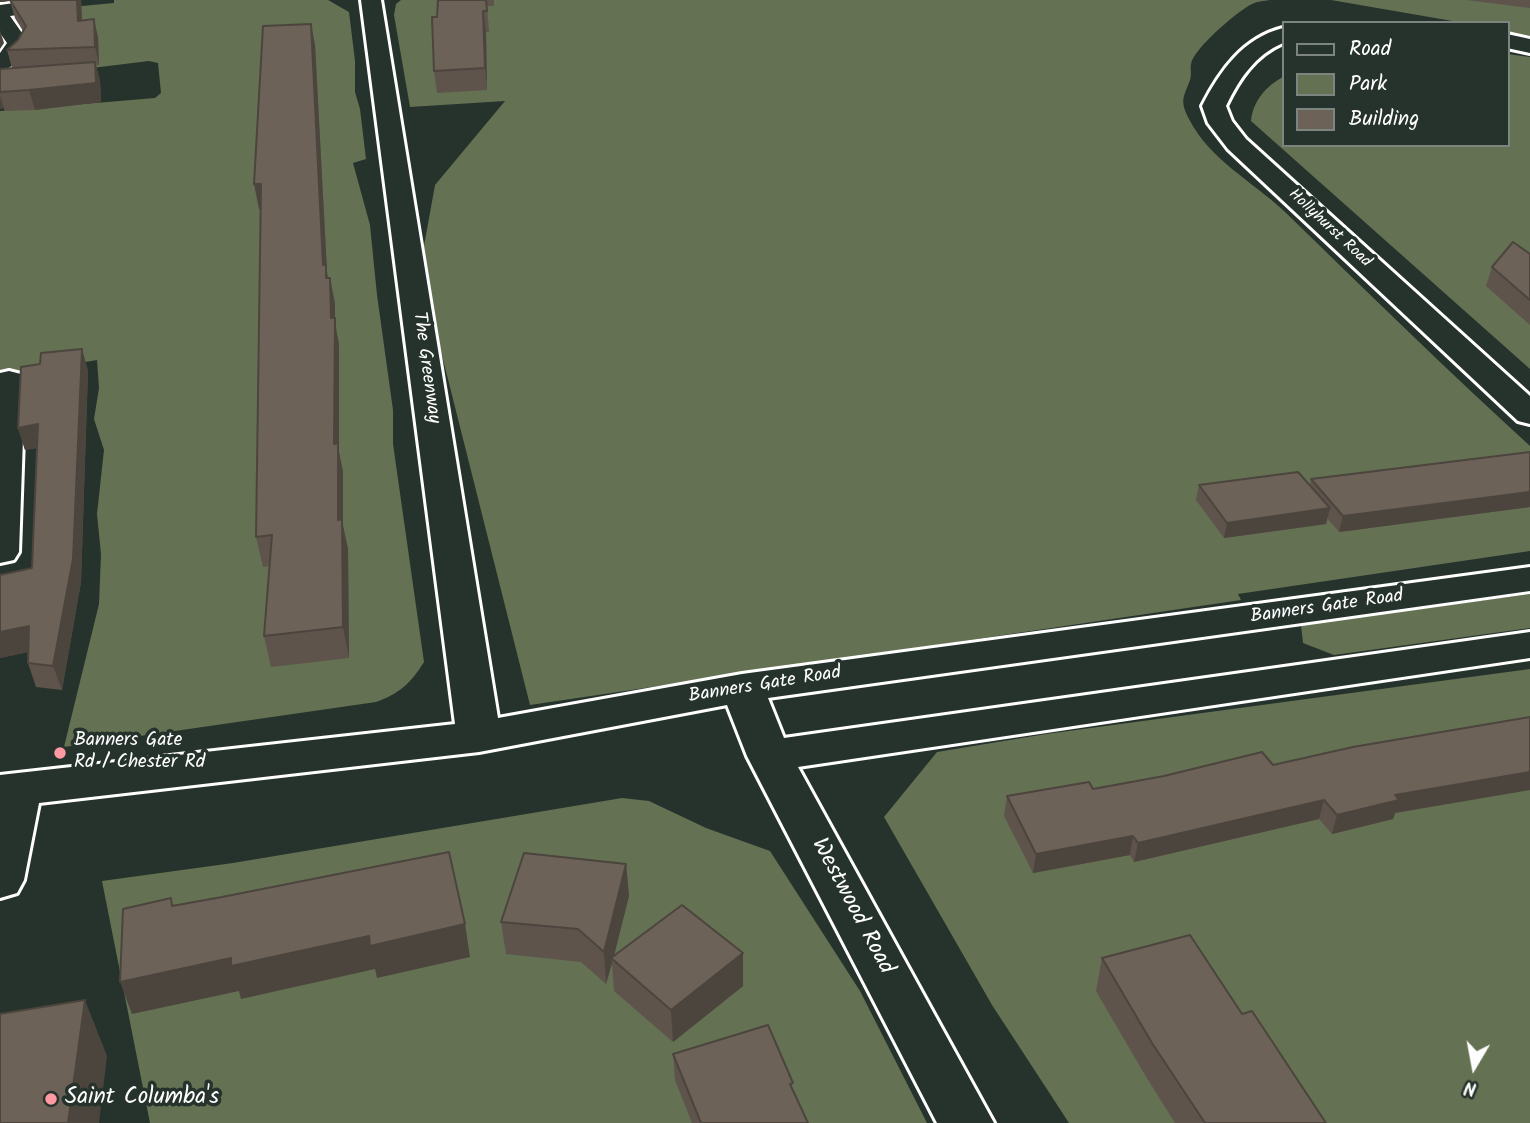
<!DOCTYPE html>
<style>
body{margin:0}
#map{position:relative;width:1530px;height:1123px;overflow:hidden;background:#26332d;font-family:Kalam,sans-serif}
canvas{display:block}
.legend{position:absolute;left:1282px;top:21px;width:228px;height:126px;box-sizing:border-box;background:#26332d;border:2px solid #7d8581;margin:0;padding:9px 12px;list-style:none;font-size:21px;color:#fff}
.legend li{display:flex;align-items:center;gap:14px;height:35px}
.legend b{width:35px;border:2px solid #7d8581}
.north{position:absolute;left:1439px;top:1032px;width:70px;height:70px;-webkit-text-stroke:5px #26332d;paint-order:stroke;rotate:190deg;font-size:19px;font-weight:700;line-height:28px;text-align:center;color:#fff}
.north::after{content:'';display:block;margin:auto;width:24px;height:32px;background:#fff;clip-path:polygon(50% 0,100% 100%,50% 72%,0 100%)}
</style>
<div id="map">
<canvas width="1530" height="1123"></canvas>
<ul class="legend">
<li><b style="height:9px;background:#26332d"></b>Road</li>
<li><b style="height:19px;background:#647152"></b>Park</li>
<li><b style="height:19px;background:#6d6258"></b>Building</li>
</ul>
<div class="north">N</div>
</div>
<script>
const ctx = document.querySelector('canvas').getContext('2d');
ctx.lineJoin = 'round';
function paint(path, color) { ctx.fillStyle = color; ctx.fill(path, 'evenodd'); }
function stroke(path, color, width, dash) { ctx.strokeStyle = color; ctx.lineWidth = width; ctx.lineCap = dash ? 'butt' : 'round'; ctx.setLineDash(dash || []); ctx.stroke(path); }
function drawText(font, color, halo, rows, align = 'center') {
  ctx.font = font + ' Kalam,sans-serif'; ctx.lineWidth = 7; ctx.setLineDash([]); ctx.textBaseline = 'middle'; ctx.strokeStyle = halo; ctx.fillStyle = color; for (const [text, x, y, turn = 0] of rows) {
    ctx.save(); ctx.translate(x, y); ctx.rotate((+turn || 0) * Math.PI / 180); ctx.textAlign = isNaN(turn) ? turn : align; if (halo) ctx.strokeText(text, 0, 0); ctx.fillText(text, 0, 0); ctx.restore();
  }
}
paint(new Path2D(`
 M 114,0 L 328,0 L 349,12 L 355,61 L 355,92 L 360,109 L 366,159 L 353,163 L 370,225 L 377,295 L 393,410 L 393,444 L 424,662 C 411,683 399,694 376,702 L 64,747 L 99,604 L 101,554 L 97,514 L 104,450 L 94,419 L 99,388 L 97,360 L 0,377 L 0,111 L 155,98 L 161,93 L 158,63 L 149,61 L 35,75 L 29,11 L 114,3 Z
 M 401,0 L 1271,0 C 1263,1 1257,1 1250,5 C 1236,13 1194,48 1191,64 C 1190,69 1192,75 1190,80 C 1184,97 1179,100 1189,119 C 1210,160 1252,181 1284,211 C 1365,290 1446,369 1530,446 L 1530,551 L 1238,594 L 1241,600 L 530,705 L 420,268 L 435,185 L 505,101 L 410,107 L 394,15 L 396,4 Z
 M 1331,0 L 1530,0 L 1530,37 L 1507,32 L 1507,23 L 1464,23 Z
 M 1507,54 L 1530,57 L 1530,369 L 1251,121 C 1253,101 1266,86 1283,77 L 1283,145 L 1507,145 Z
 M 1530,594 L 1530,628 L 1334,655 L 1303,643 L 1301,625 Z
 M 1530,669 L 1530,1123 L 1069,1123 L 992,1005 L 884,817 L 937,752 L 1046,734 Z
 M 622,798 L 649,801 L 706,828 L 770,851 L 860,991 L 927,1123 L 150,1123 L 102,881 L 233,863 Z`), '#647152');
const minor = new Path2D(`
 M 35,0 L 69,0 L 72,3 L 68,7 L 61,9 L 10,16 L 29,43 C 22,57 16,67 0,71 L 0,53 L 7,43 L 0,33 L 0,5 Z
 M 361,0 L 381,0 L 498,718 L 742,674 L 1530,567 L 1530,591 L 768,698 L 784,738 L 1530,632 L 1530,658 L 798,767 L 994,1123 L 937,1123 L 747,756 L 727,705 L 479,752 L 39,803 L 24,880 L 17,893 L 0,898 L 0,775 L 455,724 Z
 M 1283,28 L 1283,43 C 1255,55 1239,79 1226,106 L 1232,121 L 1246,139 L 1530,396 L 1530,424 L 1518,421 L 1228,149 L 1208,123 L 1202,106 C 1220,71 1243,38 1283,28 Z
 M 1507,34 L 1530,39 L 1530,53 L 1507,48 Z
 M 9,371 L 21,374 L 25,381 L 19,552 L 14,560 L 0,563 L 0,373 Z`);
stroke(minor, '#fff', 6);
paint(minor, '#26332d');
paint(new Path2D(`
 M 0,0 L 81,0 L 82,21 L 98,37 L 99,65 L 96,65 L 100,81 L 101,102 L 35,110 L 4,111 L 4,108 L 0,109 L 0,69 L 12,68 L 7,50 L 18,40 L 23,31 L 15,18 L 10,1 L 0,2 Z
 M 438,0 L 494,0 L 494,6 L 487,6 L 489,32 L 486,32 L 487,90 L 437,93 L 434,71 Z
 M 1466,0 L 1530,0 L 1530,8 Z
 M 315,45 L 327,272 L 328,278 L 330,278 L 335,304 L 335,323 L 339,345 L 339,452 L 343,472 L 343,526 L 348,549 L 349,658 L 271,667 L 264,636 L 269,566 L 263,567 L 256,537 L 261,209 L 259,209 Z
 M 1530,254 L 1530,325 L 1486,286 L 1492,267 Z
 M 88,370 L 81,582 L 62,690 L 36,687 L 28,663 L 28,652 L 0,658 L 0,575 L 32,568 L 37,448 L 25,450 L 18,428 Z
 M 1530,452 L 1530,507 L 1339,532 L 1327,518 L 1326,524 L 1224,538 L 1196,500 L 1199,485 L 1310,485 L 1311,479 Z
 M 1273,765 L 1395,813 L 1393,819 L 1332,834 L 1319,819 L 1134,862 L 1130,855 L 1033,873 L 1004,816 L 1007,796 L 1093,789 Z
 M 626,864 L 629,896 L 613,957 L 743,986 L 673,1042 L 614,991 L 612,963 L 606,984 L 581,962 L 506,954 L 501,922 Z
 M 1102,958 L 1242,1014 L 1326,1123 L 1175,1123 L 1145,1075 L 1096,991 Z
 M 673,1054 L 793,1090 L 808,1123 L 692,1123 L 675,1080 Z`), '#5e544c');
paint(new Path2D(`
 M 0,0 L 17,0 L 0,2 Z
 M 77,0 L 81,0 L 83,39 L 78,21 Z
 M 483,11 L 486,32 L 487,90 L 485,68 Z
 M 94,19 L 98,37 L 99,65 L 95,47 Z
 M 311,24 L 315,45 L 327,272 L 330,291 L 330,278 L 335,304 L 335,323 L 339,345 L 339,452 L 343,472 L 343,526 L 348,549 L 349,658 L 343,627 Z
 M 0,30 L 4,43 L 0,49 Z
 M 95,62 L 100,81 L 101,102 L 35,110 L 29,90 Z
 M 0,96 L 4,108 L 0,109 Z
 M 254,184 L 261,184 L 266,209 L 259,209 Z
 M 82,349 L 88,370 L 81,582 L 62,690 L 53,666 Z
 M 38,424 L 45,446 L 25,450 L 18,428 Z
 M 1530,492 L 1530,507 L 1339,532 L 1343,516 Z
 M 1330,508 L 1326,524 L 1224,538 L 1227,523 Z
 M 29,626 L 38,650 L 0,658 L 0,632 Z
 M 1530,772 L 1530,790 L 1395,813 L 1393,819 L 1332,834 L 1337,815 L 1395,795 Z
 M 1324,800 L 1319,819 L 1134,862 L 1138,843 Z
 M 1133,836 L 1130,855 L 1033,873 L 1036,854 Z
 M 626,864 L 629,896 L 613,960 L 611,958 L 612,963 L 606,984 L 604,952 Z
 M 465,924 L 470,957 L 377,978 L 375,969 L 241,999 L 239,991 L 132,1014 L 120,982 L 231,958 L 369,936 Z
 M 743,953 L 743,986 L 673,1042 L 671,1010 Z
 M 85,1000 L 107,1056 L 99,1123 L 68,1123 Z`), '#4c453e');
const building = new Path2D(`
 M 10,0 L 77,0 L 78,21 L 94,19 L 95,47 L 7,50 L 18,40 L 26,26 Z
 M 438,0 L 486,0 L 487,11 L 483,11 L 485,68 L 434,71 L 432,17 L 437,17 Z
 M 311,24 L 323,265 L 326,265 L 326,278 L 330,278 L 331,318 L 335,318 L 334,444 L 338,443 L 338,520 L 342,519 L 343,627 L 264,636 L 272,535 L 256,537 L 261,184 L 254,184 L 263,26 Z
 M 95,62 L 96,83 L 29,90 L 0,92 L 0,69 Z
 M 1513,242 L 1530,254 L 1530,300 L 1492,267 Z
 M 82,349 L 73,559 L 53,666 L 28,663 L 29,626 L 0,632 L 0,575 L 32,568 L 38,424 L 18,428 L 21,367 L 40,364 L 41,353 Z
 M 1530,452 L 1530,492 L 1343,516 L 1311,479 Z
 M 1298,472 L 1330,508 L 1227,523 L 1199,485 Z
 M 1530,717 L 1530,772 L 1395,795 L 1399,800 L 1337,815 L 1324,800 L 1138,843 L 1133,836 L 1036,854 L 1007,796 L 1089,782 L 1093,789 L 1164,776 L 1262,752 L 1273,765 L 1353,747 Z
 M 449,852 L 465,924 L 370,946 L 369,936 L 231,966 L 231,958 L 120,982 L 123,909 L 171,898 L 172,906 L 222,897 Z
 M 524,853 L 626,864 L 604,952 L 578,929 L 501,922 Z
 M 682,905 L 743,953 L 671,1010 L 611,958 Z
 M 1190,935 L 1242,1014 L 1252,1011 L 1326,1123 L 1205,1123 L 1152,1043 L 1102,958 Z
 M 85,1000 L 68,1123 L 0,1123 L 0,1014 Z
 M 768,1025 L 793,1083 L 790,1084 L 808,1123 L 701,1123 L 673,1054 Z`);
paint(building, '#6d6258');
stroke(building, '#4c453e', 2);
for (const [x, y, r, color] of [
 [60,753,7,"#ff9aa2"],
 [51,1099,7,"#ff9aa2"]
]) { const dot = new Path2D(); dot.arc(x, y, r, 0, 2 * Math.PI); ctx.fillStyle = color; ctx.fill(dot); stroke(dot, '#26332d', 2.5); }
drawText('16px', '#fff', '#26332d', [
 ["Hollyhurst Road",1329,229,43]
]);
drawText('19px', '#fff', '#26332d', [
 ["The Greenway",425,368,82],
 ["Banners Gate Road",1327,608,-8],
 ["Banners Gate Road",765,686,-9]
]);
drawText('19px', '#fff', '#26332d', [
 ["Banners Gate",74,742],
 ["Rd / Chester Rd",74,764]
], 'left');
drawText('23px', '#fff', '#26332d', [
 ["Westwood Road",851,907,62]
]);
drawText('23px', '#fff', '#26332d', [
 ["Saint Columba's",65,1099]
], 'left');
</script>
